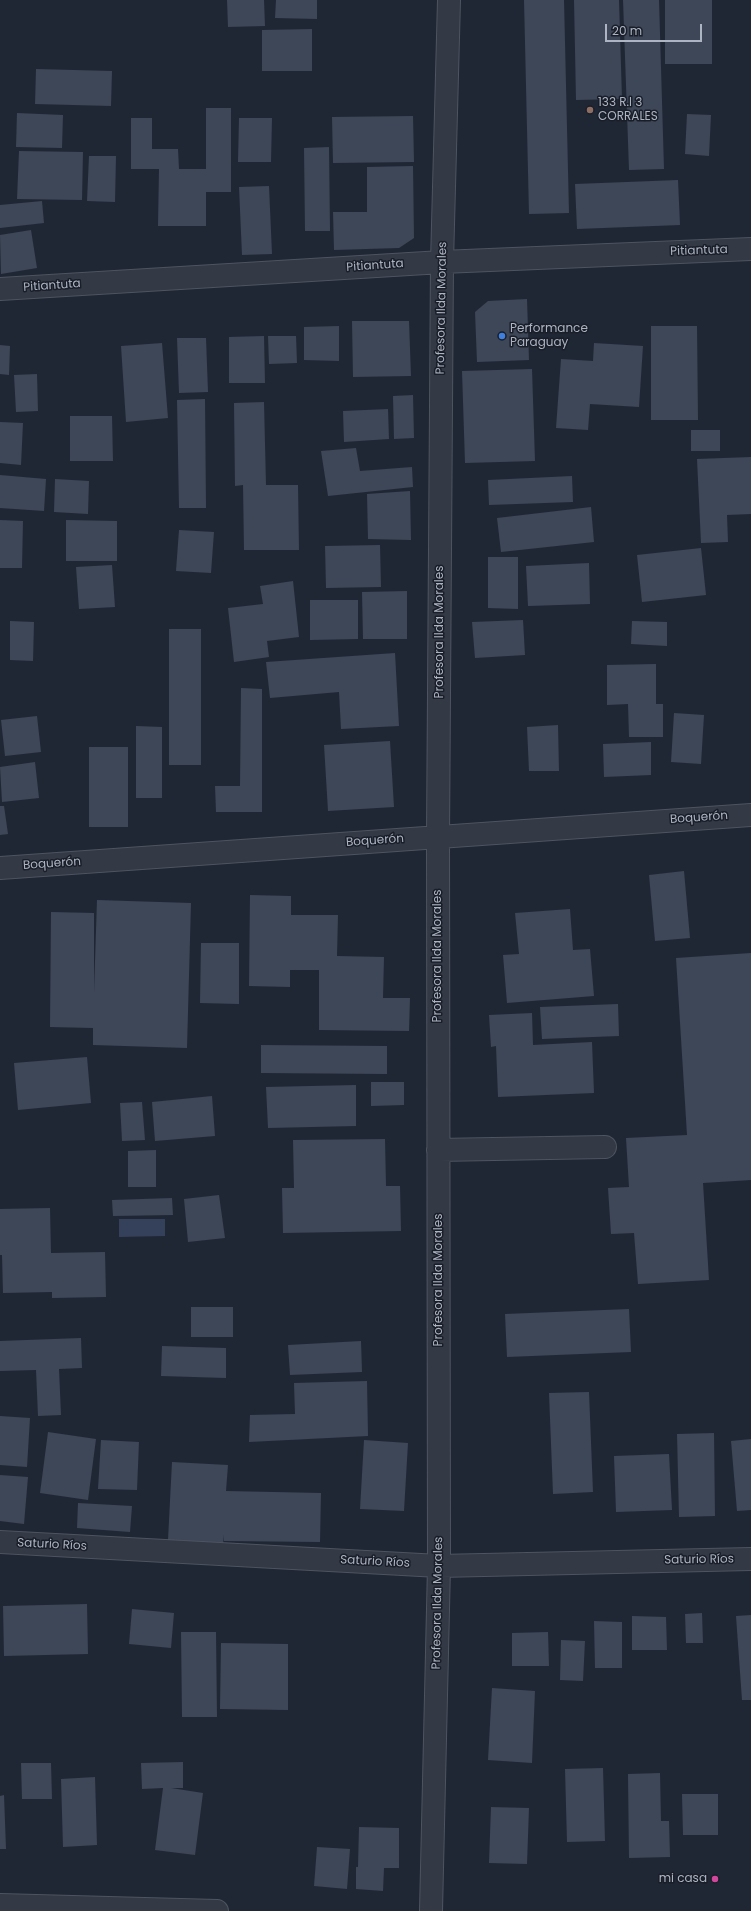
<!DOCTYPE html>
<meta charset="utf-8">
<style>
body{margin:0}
#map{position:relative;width:751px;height:1911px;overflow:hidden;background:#202734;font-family:Poppins,sans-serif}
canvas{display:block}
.scale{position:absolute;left:605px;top:24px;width:97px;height:18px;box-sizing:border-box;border:2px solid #adb4c2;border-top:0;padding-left:5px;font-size:12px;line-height:14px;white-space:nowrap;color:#adb4c2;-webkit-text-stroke:3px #191e29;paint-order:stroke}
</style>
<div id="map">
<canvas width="751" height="1911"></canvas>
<div class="scale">20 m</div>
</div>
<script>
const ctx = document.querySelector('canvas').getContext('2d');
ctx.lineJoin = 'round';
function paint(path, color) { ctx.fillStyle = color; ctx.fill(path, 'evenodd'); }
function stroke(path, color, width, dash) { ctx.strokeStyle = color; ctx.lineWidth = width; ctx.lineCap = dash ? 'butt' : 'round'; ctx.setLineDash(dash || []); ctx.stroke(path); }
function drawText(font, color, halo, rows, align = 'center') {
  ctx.font = font + ' Poppins,sans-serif'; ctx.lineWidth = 3; ctx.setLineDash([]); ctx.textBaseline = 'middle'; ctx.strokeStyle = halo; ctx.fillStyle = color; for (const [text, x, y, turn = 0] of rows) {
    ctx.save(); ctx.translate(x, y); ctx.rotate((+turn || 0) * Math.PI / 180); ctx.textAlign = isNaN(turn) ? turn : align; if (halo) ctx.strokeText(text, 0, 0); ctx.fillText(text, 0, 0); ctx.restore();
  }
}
paint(new Path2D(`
 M 119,1219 L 165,1219 L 165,1236 L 119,1237 Z`), '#35415b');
paint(new Path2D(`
 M 227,0 L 264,0 L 265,26 L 228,27 Z
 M 276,0 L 317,0 L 317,19 L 275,18 Z
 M 524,0 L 564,0 L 569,213 L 529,214 Z
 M 574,0 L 619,0 L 622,99 L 576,100 Z
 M 623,0 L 659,0 L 664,169 L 629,170 Z
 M 665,0 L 712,0 L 712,64 L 665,64 Z
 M 312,29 L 312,71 L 262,71 L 262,30 Z
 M 36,69 L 112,71 L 111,106 L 35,104 Z
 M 206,108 L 231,108 L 231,192 L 206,192 L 206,226 L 158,226 L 159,169 L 131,169 L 131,118 L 152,118 L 152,149 L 178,149 L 179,169 L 206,169 Z
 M 17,113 L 63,115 L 62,148 L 16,147 Z
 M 687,114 L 711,115 L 709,156 L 685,154 Z
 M 413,116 L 414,162 L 333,163 L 332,117 Z
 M 239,118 L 272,118 L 271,162 L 238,162 Z
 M 329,147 L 330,231 L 305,231 L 304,148 Z
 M 19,151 L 83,152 L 82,200 L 17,199 Z
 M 89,156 L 116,156 L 115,202 L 87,201 Z
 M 413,166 L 414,238 L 399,248 L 334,250 L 333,212 L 367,212 L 367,167 Z
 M 678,180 L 680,225 L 577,229 L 575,184 Z
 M 269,186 L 272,254 L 242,255 L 239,187 Z
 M 42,201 L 44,223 L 0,228 L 0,205 Z
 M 31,230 L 37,268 L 1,274 L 0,235 Z
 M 527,299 L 529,360 L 477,362 L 475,312 L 488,301 Z
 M 352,321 L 409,321 L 411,376 L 353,377 Z
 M 339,326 L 339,361 L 304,360 L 304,327 Z
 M 651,326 L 697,326 L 698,420 L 651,420 Z
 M 264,336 L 265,383 L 229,383 L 229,337 Z
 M 268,336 L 296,336 L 297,363 L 269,364 Z
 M 177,338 L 206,338 L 208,392 L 179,393 Z
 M 162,343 L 168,418 L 126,422 L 121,346 Z
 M 594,343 L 643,346 L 639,407 L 590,404 L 588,430 L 556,428 L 561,359 L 593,361 Z
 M 0,345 L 10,346 L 9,375 L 0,374 Z
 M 532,369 L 535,461 L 465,463 L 462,371 Z
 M 37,374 L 38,411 L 16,412 L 14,375 Z
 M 413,395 L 414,438 L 394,439 L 393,396 Z
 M 205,399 L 206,508 L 179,508 L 177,400 Z
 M 264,402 L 266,485 L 298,485 L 299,550 L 244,550 L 243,485 L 235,486 L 234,403 Z
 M 388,409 L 389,439 L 344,442 L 343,411 Z
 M 70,416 L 112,416 L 113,461 L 70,461 Z
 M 0,422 L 23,423 L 21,465 L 0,463 Z
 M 691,430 L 720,430 L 720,451 L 691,451 Z
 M 356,448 L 360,471 L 412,467 L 413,487 L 328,496 L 321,451 Z
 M 751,457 L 751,514 L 727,515 L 728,542 L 701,543 L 697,459 Z
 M 0,475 L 46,479 L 44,511 L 0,508 Z
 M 572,476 L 573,502 L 489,505 L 488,480 Z
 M 55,479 L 89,481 L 88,514 L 54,512 Z
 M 410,491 L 411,540 L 368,539 L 367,494 Z
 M 591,507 L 594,542 L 501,552 L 497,518 Z
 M 0,520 L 23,521 L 22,568 L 0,568 Z
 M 66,520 L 117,521 L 117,561 L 66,561 Z
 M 179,530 L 214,532 L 211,573 L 176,571 Z
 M 380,545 L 381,587 L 326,588 L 325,546 Z
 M 701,548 L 706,595 L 642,602 L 637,555 Z
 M 488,557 L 518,557 L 518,609 L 488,608 Z
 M 589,563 L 590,604 L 528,606 L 526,566 Z
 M 112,565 L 115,607 L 79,609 L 76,567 Z
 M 293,581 L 299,637 L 267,641 L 269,657 L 234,662 L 228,608 L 263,604 L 260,586 Z
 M 407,591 L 407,639 L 363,639 L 362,592 Z
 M 310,600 L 358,600 L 358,639 L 310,640 Z
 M 523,620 L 525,655 L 475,658 L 472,622 Z
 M 10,621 L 34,622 L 33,661 L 10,660 Z
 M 632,621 L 667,622 L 667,646 L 631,644 Z
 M 169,629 L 201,629 L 201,765 L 169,765 Z
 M 395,653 L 399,726 L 341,729 L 339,692 L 270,698 L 266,662 Z
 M 656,664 L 656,704 L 663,704 L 663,737 L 629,737 L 628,704 L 607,705 L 607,665 Z
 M 241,688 L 262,689 L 262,812 L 216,812 L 215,786 L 240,786 Z
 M 674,713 L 704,715 L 701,764 L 671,762 Z
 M 37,716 L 41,752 L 5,756 L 1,720 Z
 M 558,725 L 559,771 L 529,771 L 527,727 Z
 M 136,726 L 162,727 L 162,798 L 136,798 Z
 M 390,741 L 394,807 L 328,811 L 324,745 Z
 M 651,742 L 651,775 L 604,777 L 603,744 Z
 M 89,747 L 128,747 L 128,827 L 89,827 Z
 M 35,762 L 39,798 L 2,802 L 0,767 Z
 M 0,806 L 4,806 L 8,834 L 0,835 Z
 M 684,871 L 690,938 L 655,941 L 649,875 Z
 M 250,895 L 291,896 L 291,915 L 338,915 L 337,956 L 384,957 L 383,998 L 410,998 L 409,1031 L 319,1030 L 319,970 L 290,970 L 290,987 L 249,986 Z
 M 97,900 L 191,903 L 187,1048 L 93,1045 L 93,1028 L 50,1027 L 51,912 L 94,913 L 94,992 Z
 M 570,909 L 573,950 L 590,949 L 594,996 L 507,1003 L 503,955 L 519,954 L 515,913 Z
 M 201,943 L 239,943 L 239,1004 L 200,1003 Z
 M 751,953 L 751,1180 L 703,1183 L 709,1280 L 638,1284 L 634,1233 L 611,1234 L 608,1188 L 629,1187 L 626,1138 L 687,1135 L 676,958 Z
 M 618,1004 L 619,1036 L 542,1039 L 540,1007 Z
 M 532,1013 L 533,1045 L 592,1042 L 594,1093 L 498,1097 L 496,1046 L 491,1047 L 489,1015 Z
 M 261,1045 L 387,1046 L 387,1074 L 261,1073 Z
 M 87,1057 L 91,1103 L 18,1110 L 14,1063 Z
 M 371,1082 L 404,1082 L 404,1105 L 371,1106 Z
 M 356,1085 L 356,1126 L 268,1128 L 266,1087 Z
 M 212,1096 L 215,1136 L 155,1141 L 152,1102 Z
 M 142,1102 L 145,1140 L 122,1141 L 120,1103 Z
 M 385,1139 L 386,1186 L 400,1186 L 401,1231 L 283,1233 L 282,1188 L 294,1188 L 293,1140 Z
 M 156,1150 L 156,1187 L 128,1187 L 128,1151 Z
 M 219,1195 L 225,1238 L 188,1242 L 184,1199 Z
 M 172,1198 L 173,1215 L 113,1216 L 112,1200 Z
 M 50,1208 L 51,1253 L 105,1252 L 106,1297 L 52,1298 L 52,1292 L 3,1293 L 2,1255 L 0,1255 L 0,1209 Z
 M 191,1307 L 233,1307 L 233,1337 L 191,1337 Z
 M 629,1309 L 631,1352 L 507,1357 L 505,1314 Z
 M 81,1338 L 82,1368 L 59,1369 L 61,1415 L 38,1416 L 36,1370 L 0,1371 L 0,1341 Z
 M 361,1341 L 362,1372 L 290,1375 L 288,1345 Z
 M 162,1346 L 226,1348 L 226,1378 L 161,1376 Z
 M 367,1381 L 368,1436 L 249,1442 L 250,1415 L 295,1414 L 294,1383 Z
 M 589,1392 L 593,1492 L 553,1494 L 549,1393 Z
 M 0,1416 L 30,1418 L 27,1467 L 0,1465 Z
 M 48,1432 L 96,1439 L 88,1500 L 40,1493 Z
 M 714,1433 L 715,1516 L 679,1517 L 677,1434 Z
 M 751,1439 L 751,1510 L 737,1511 L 731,1441 Z
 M 101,1440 L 139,1442 L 137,1490 L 98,1489 Z
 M 364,1440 L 408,1443 L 404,1511 L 360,1509 Z
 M 669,1454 L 672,1510 L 616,1512 L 614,1456 Z
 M 172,1462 L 228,1465 L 226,1491 L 321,1493 L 320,1542 L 224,1541 L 224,1535 L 223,1544 L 168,1540 Z
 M 0,1475 L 28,1477 L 24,1524 L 0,1521 Z
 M 78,1503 L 132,1506 L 130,1532 L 77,1528 Z
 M 87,1604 L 88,1654 L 4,1656 L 3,1606 Z
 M 132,1609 L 174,1613 L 171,1648 L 129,1644 Z
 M 702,1613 L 703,1643 L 686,1643 L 685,1614 Z
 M 751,1615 L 751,1700 L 742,1700 L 736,1616 Z
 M 632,1616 L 666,1617 L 667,1650 L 632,1650 Z
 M 594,1621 L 622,1622 L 622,1668 L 595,1668 Z
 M 181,1632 L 216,1632 L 217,1717 L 182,1717 Z
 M 548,1632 L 549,1666 L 512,1666 L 512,1633 Z
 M 561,1640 L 585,1641 L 583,1681 L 560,1680 Z
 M 221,1643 L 288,1644 L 288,1710 L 220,1709 Z
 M 492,1688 L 535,1691 L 532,1763 L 488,1760 Z
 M 183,1762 L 183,1788 L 171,1788 L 203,1793 L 195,1855 L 155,1850 L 163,1788 L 142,1789 L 141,1763 Z
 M 21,1763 L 51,1763 L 52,1799 L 22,1799 Z
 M 603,1768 L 605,1841 L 567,1842 L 565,1769 Z
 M 660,1773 L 661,1821 L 669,1821 L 670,1857 L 629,1858 L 628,1774 Z
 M 95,1777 L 97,1845 L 63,1847 L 61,1779 Z
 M 682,1794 L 718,1794 L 718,1835 L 683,1835 Z
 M 4,1795 L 6,1849 L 0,1849 L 0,1796 Z
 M 491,1807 L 529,1808 L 527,1864 L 489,1863 Z
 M 359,1827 L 399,1828 L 399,1868 L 384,1868 L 383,1891 L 356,1889 L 356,1867 L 358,1867 Z
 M 317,1847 L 350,1849 L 347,1889 L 314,1886 Z`), '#3e4757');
const minor = new Path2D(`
 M 0,289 L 442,262 L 751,249
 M 0,868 L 751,815
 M 438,1150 L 605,1147
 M 0,1542 L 439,1566 L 751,1559
 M 0,1905 L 217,1911
 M 431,1911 L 439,1566 L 438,836 L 442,262 L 449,0`);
stroke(minor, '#4e5460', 24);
stroke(minor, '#333945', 22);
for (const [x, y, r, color] of [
 [590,110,4,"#8d6e63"],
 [502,336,4,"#3f7fe0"],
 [715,1879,4,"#d1479c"]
]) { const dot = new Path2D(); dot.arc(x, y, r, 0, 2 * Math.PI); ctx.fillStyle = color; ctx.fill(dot); stroke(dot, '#191e29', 1.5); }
drawText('12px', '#adb4c2', '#191e29', [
 ["133 R.I 3",598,103],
 ["CORRALES",598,117],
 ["Performance",510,329],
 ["Paraguay",510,343],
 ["mi casa",707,1879,"right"]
], 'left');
drawText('12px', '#adb4c2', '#191e29', [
 ["Pitiantuta",699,251,-2],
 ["Pitiantuta",375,266,-4],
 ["Pitiantuta",52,286,-4],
 ["Profesora Ilda Morales",442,308,-89],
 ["Profesora Ilda Morales",440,632,-90],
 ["Boquerón",699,818,-4],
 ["Boquerón",375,841,-4],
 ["Boquerón",52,864,-4],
 ["Profesora Ilda Morales",438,956,-90],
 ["Profesora Ilda Morales",439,1280,-90],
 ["Saturio Ríos",52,1545,3],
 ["Saturio Ríos",699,1560,-1],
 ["Saturio Ríos",375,1562,3],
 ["Profesora Ilda Morales",438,1603,-89]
]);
</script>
